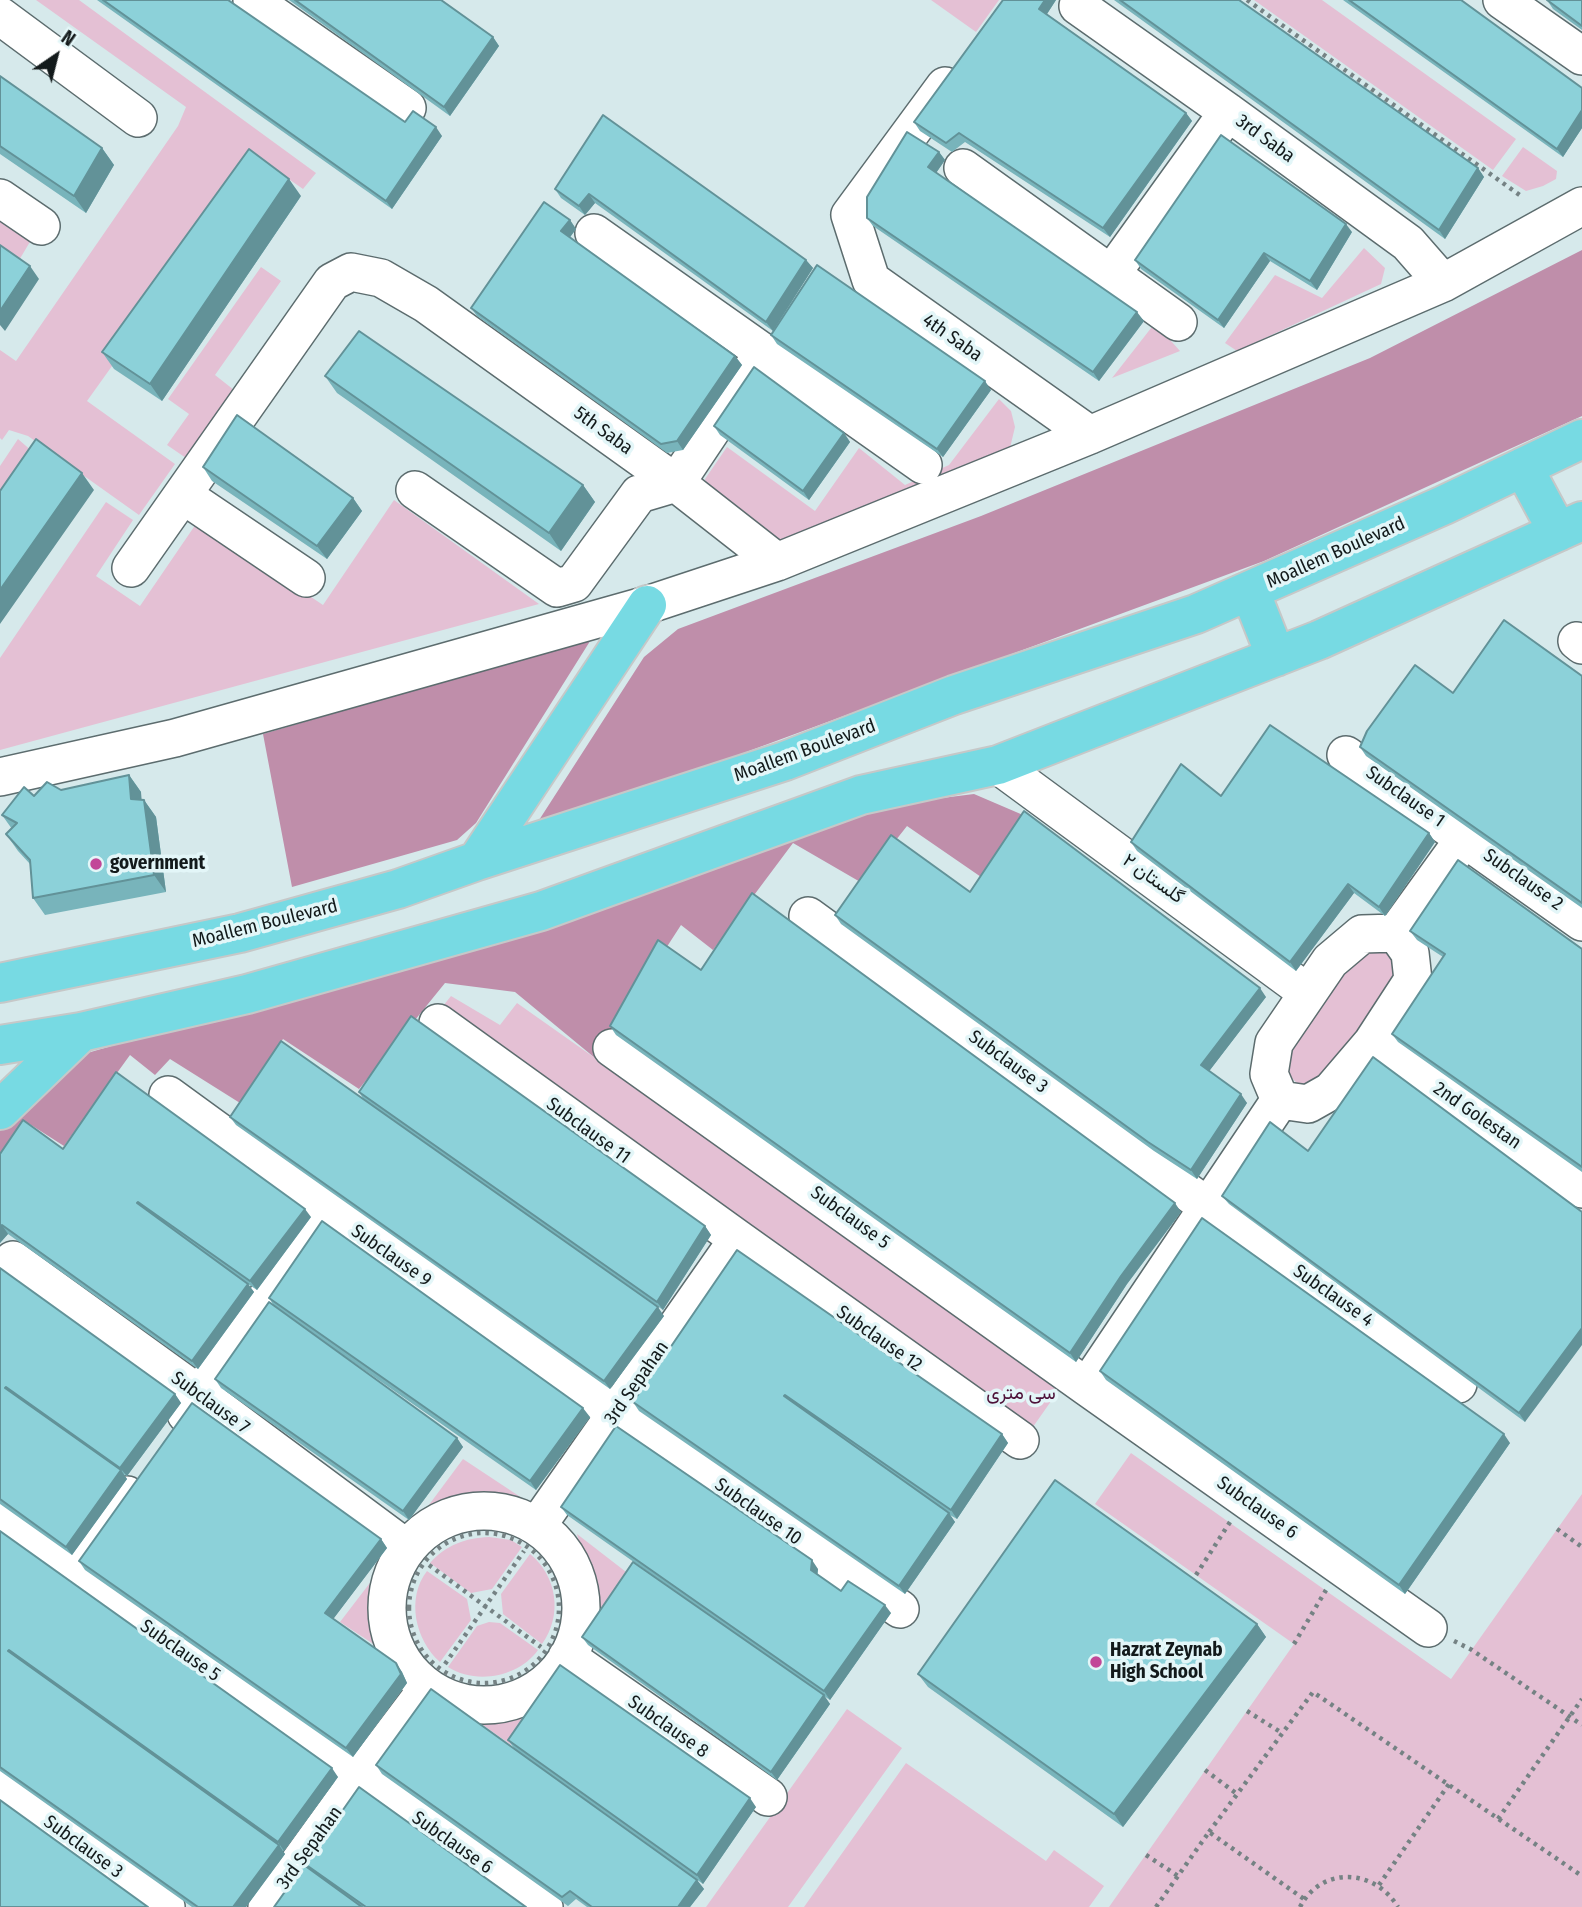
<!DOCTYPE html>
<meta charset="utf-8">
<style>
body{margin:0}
#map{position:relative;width:1582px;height:1907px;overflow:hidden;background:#d6e9eb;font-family:"Fira Sans Condensed",sans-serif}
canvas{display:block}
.north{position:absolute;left:21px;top:21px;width:70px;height:70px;-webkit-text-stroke:5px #e3f6f8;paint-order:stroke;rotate:35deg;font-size:19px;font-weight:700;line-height:28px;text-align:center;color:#131a1b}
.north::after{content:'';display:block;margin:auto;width:24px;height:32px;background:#131a1b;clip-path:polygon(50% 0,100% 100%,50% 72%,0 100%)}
</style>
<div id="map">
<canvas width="1582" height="1907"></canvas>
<div class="north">N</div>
</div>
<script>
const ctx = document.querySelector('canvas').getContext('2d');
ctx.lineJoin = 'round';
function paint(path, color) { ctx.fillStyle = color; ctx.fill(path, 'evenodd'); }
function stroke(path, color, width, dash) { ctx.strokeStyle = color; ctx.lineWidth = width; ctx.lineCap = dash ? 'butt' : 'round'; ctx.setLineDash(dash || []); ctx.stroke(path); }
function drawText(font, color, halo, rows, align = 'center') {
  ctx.font = font + ' "Fira Sans Condensed",Vazirmatn,sans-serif'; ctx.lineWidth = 7; ctx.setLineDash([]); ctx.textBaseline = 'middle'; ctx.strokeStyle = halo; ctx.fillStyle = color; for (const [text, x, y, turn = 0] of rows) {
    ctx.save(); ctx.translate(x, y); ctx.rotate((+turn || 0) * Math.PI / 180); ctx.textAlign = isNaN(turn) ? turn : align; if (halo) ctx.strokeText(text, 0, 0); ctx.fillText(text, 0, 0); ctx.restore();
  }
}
paint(new Path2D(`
 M 36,0 L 79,0 L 316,173 L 303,189 L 260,159 L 87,401 L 175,464 L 139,515 L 28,436 L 9,430 L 2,440 L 0,438 L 0,350 L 16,361 L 178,126 L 186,107 Z
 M 931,0 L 999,0 L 976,32 Z
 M 1254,0 L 1322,0 L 1516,139 L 1493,170 Z
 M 1523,147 L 1557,171 L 1556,179 L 1543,186 L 1526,191 L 1502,176 Z
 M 0,212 L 34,235 L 18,262 L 0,249 Z
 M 1364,248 L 1385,268 L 1381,284 L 1237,351 L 1225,343 L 1275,275 L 1322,298 Z
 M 261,267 L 281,281 L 215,375 L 234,390 L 186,458 L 167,445 L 189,414 L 168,399 Z
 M 1155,323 L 1180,351 L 1112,378 Z
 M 999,399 L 1011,411 L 1015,427 L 1009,452 L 778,542 L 709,495 L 705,479 L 727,447 L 815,511 L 859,448 L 905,485 L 949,465 Z
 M 18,439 L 41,459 L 0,515 L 0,466 Z
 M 394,500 L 539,604 L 0,750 L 0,658 L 106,502 L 133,520 L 96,576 L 140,606 L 198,521 L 323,605 Z
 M 1358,948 L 1385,949 L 1400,966 L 1399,983 L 1313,1084 L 1297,1083 L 1281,1068 L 1338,962 Z
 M 451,996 L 500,1025 L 517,1003 L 1061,1387 L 1028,1434 L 439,1011 Z
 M 1131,1453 L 1451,1679 L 1582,1494 L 1582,1907 L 1109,1907 L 1294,1644 L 1095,1504 Z
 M 463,1459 L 528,1502 L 489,1501 L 452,1508 L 417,1521 Z
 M 577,1534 L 630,1575 L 592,1632 L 591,1588 Z
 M 489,1537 L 511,1540 L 522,1547 L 492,1589 L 471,1593 L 430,1563 C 446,1545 465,1538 489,1537 Z
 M 530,1554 C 557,1576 563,1615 542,1644 L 503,1614 L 501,1594 Z
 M 427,1571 L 467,1599 L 471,1620 L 440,1662 C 415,1640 406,1598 427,1571 Z
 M 376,1575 L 377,1611 L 384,1651 L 340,1622 Z
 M 489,1622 L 500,1623 L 538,1650 C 519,1677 476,1685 448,1667 L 477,1626 Z
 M 550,1690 L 511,1745 L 463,1711 C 498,1712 519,1704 550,1690 Z
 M 847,1709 L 902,1748 L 788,1907 L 706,1907 Z
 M 906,1763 L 1046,1861 L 1054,1850 L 1104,1886 L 1089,1907 L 804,1907 Z`), '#e4c0d4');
paint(new Path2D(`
 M 1582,250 L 1582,416 L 1264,561 L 532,831 L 644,657 L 678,629 L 981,516 L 1370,358 Z
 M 592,638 L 476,823 L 457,840 L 292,887 L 263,734 Z
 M 974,794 L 1023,815 L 984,879 L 907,826 L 862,883 L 793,843 L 713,950 L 681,925 L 595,1058 L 515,992 L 445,983 L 359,1089 L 283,1039 L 240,1103 L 170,1059 L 155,1075 L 130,1055 L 64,1146 L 28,1123 L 0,1163 L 0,1126 L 77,1056 L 652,889 L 886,805 Z`), '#bf8eaa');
const minor = new Path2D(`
 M 252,0 L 407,108
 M 1502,0 L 1582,56
 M 1078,6 L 1228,112 L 1408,243 L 1443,283
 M 0,16 L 138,118
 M 945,86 L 850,215 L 871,280 L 1090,435
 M 963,168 L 1178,322
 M 0,198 L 41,226
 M 594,233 L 923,465
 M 1112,273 L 1228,112
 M 415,490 L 557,588 L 574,583 L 639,494 L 676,483 L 763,353
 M 183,495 L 306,578
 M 131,568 L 332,282 L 351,272 L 381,278 L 426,304 L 676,483 L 777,562
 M 1577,641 L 1582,645
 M 1346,755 L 1582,922
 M 998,765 L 1308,993
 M 0,777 L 175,738 L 647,605 L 777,562 L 1090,435 L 1443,283 L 1582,206
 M 808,916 L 1208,1207 L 1458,1384
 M 1396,933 L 1410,953 L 1413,980 L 1372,1043 L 1331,1091 L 1308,1104 L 1280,1100 L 1269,1074 L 1274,1043 L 1330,961 L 1362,934 Z
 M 1396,933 L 1464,839
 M 438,1023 L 738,1239 L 1020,1440
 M 1372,1043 L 1582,1189
 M 612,1048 L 1087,1387 L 1428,1628
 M 168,1095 C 409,1271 654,1440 900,1609
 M 13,1260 L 200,1395 L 406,1548
 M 1087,1387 L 1280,1100
 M 186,1414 L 327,1211
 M387 1608a97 97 0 1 1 194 0a97 97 0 1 1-194 0Z
 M 0,1522 L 544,1907
 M 537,1526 L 738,1239
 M 70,1572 L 127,1495
 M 567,1657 L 768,1797
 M 0,1788 L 166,1907
 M 267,1907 L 360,1778 L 428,1688`);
const major = new Path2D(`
 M 1523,467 L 1558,532
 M 1250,591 L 1276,657
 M 477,861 L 647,605
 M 0,983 L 240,933 L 398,889 L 477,861 L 785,761 L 954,695 L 1196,614 L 1444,505 L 1582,439
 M 0,1045 L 81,1032 L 247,994 L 541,911 L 861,795 L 998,765 L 1319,640 L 1582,521
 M 0,1110 L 81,1032`);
stroke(minor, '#5c6c6e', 40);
stroke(major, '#c6c8c8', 42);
stroke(new Path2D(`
 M 1247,0 L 1521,196
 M 1557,1529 L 1582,1547
 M409 1608a75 75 0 1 1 150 0a75 75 0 1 1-150 0Z
 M 429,1565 L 541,1647
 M 1196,1575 L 1230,1522
 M 1454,1641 L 1472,1650 L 1582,1725
 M 1294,1644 L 1326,1590
 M 445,1664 L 524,1551
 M 1247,1711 L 1282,1733
 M 1205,1770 L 1237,1794
 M 1498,1819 L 1582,1699
 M 1209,1832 L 1313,1692 L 1582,1876
 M 1146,1855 L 1178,1876
 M 1379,1885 L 1449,1784
 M 1156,1907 L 1209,1832 L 1304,1899
 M 1300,1907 C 1322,1865 1375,1869 1398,1907`), '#758284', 4.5, [3.5, 5]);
stroke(minor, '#fff', 37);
stroke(major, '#77dae3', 38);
paint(new Path2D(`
 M 97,0 L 228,0 L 405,122 L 442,136 L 392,209 Z
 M 289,0 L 441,0 L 493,37 L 499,46 L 450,116 Z
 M 1003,0 L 1056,0 L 1047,14 L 1186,113 L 1192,121 L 1110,237 L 965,142 L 952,152 L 920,131 L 914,122 Z
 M 1114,0 L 1239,0 L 1478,168 L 1484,177 L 1445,239 Z
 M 1343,0 L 1461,0 L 1582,88 L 1582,128 L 1563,157 Z
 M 1547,0 L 1582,0 L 1582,30 L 1553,9 Z
 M 0,76 L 102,148 L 114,165 L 86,213 L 0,154 Z
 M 603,115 L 806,260 L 813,268 L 773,331 L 595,203 L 585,215 L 561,198 L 555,189 Z
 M 939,152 L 945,160 L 936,173 L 1144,321 L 1099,381 L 873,226 L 867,218 Z
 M 301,196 L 162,401 L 114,369 L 102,352 Z
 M 570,220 L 576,229 L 570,237 L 735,356 L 742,365 L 683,450 L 667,453 L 477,316 L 471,308 Z
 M 1352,232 L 1317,290 L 1270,261 L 1224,328 L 1141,269 L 1135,260 Z
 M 771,335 L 991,390 L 943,457 L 777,344 Z
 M 325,376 L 583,485 L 595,502 L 561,551 L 337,393 Z
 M 714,426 L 844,433 L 850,442 L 809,500 L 720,435 Z
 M 203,467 L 353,498 L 362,511 L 327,559 L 212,481 Z
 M 1582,676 L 1582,908 L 1366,756 L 1360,747 L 1453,693 Z
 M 129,775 L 141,792 L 141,800 L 144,800 L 156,817 L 166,892 L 45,915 L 33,898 L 30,864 L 18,851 L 6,834 L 12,829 L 2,815 L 34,796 Z
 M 1221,796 L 1429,833 L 1435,842 L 1385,916 L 1354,893 L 1296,971 L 1137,851 L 1131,842 Z
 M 970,892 L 1266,997 L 1209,1071 L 1247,1103 L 1197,1179 L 1154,1151 L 841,924 L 835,915 Z
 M 1410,931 L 1582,949 L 1582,1172 L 1398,1042 L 1392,1034 L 1443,957 L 1417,940 Z
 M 701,970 L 1181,1212 L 1127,1284 L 1076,1362 L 616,1035 L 610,1026 Z
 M 359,1092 L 705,1226 L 711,1235 L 663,1310 L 515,1206 L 664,1316 L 610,1389 L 236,1125 L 230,1117 L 364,1100 Z
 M 63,1149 L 311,1217 L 257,1290 L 248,1284 L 254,1292 L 198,1369 L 8,1234 L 0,1243 L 0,1154 Z
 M 1308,1151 L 1582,1212 L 1525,1422 L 1229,1204 L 1222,1196 Z
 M 737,1250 L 1002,1434 L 1008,1443 L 957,1519 L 950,1515 L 955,1522 L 905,1594 L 639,1411 L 633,1402 Z
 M 0,1268 L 175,1394 L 181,1403 L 127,1476 L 123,1474 L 127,1479 L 72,1555 L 0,1504 Z
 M 269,1298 L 590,1417 L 536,1490 L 307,1330 L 457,1438 L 463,1447 L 409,1520 L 221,1388 L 215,1379 L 274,1306 Z
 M 1100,1371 L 1510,1443 L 1405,1594 L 1106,1380 Z
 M 561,1507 L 818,1569 L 817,1575 L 841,1591 L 891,1613 L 830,1700 L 824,1696 L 830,1704 L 777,1780 L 588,1645 L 582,1637 L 776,1662 L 567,1515 Z
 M 0,1531 L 338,1777 L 284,1851 L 282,1850 L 285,1854 L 246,1907 L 192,1907 L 0,1771 Z
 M 381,1539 L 387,1548 L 333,1619 L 396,1663 L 402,1672 L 407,1683 L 353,1757 L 85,1570 L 79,1561 Z
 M 1257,1624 L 1266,1637 L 1123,1827 L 928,1687 L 918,1674 Z
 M 508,1740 L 756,1807 L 703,1884 L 574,1791 L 697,1880 L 704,1889 L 690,1907 L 587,1907 L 576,1899 L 568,1906 L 382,1774 L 376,1765 L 514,1748 Z
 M 305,1864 L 526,1907 L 274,1907 L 308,1868 Z`), '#78b4bb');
paint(new Path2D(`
 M 1045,0 L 1056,0 L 1045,17 L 1039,9 Z
 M 493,37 L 499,46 L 450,116 L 444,107 Z
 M 1582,110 L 1582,128 L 1563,157 L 1557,149 Z
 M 1186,113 L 1192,121 L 1110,237 L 1103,228 Z
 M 436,127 L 442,136 L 392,209 L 386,201 Z
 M 102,148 L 114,165 L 86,213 L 74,196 Z
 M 939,152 L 945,160 L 934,176 L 928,167 Z
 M 1478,168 L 1484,177 L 1445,239 L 1439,230 Z
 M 289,179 L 301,196 L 162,401 L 150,384 Z
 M 589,194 L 595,203 L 585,215 L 579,206 Z
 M 570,220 L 576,229 L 568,240 L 561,231 Z
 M 1346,224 L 1352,232 L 1317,290 L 1310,281 Z
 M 1264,253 L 1270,261 L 1224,328 L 1218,320 Z
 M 806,260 L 813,268 L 773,331 L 766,322 Z
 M 30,266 L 39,279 L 5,331 L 0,325 L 0,311 Z
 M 1137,312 L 1144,321 L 1099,381 L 1093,372 Z
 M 735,356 L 742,365 L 683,450 L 677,441 Z
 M 985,381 L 991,390 L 943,457 L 937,449 Z
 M 844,433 L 850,442 L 809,500 L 803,491 Z
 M 82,473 L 94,490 L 0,624 L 0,590 Z
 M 583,485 L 595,502 L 561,551 L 549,533 Z
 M 353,498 L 362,511 L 327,559 L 317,546 Z
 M 129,775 L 141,792 L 143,816 L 131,799 Z
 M 144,800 L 156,817 L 166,892 L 154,875 Z
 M 1429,833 L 1435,842 L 1385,916 L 1379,907 Z
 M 1348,884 L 1354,893 L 1296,971 L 1290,962 Z
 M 1260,988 L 1266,997 L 1207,1074 L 1201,1065 Z
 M 1241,1094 L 1247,1103 L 1197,1179 L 1191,1170 Z
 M 1175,1203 L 1181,1212 L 1127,1284 L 1076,1362 L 1070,1353 L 1121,1276 Z
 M 305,1209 L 311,1217 L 257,1290 L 250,1281 Z
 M 2,1225 L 8,1234 L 0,1243 L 0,1227 Z
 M 705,1226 L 711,1235 L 663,1310 L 657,1302 Z
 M 248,1284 L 254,1292 L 198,1369 L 192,1361 Z
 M 658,1307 L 664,1316 L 610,1389 L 604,1381 Z
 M 1582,1328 L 1582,1345 L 1525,1422 L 1519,1413 Z
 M 175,1394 L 181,1403 L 127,1476 L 120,1468 Z
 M 583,1408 L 590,1417 L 536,1490 L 530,1481 Z
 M 1002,1434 L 1008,1443 L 957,1519 L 951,1510 Z
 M 1504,1434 L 1510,1443 L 1405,1594 L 1399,1585 Z
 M 457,1438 L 463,1447 L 409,1520 L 403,1511 Z
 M 121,1470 L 127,1479 L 72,1555 L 66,1547 Z
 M 949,1513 L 955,1522 L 905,1594 L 899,1586 Z
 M 381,1539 L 387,1548 L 331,1622 L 325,1613 Z
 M 812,1560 L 818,1569 L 817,1579 L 811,1570 Z
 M 885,1605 L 891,1613 L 830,1700 L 824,1691 Z
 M 1257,1624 L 1266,1637 L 1123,1827 L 1114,1814 Z
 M 396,1663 L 402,1672 L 407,1683 L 353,1757 L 346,1748 Z
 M 824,1695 L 830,1704 L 777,1780 L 771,1772 Z
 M 332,1768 L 338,1777 L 284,1851 L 278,1842 Z
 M 750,1798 L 756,1807 L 703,1884 L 697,1875 Z
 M 279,1845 L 285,1854 L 246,1907 L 233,1907 Z
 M 697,1880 L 704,1889 L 690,1907 L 678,1907 Z`), '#629298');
const building = new Path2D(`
 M 103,0 L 228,0 L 405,122 L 413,111 L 436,127 L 386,201 Z
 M 295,0 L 441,0 L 493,37 L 444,107 Z
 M 1003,0 L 1045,0 L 1039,9 L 1186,113 L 1103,228 L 959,133 L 946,143 L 914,122 Z
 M 1120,0 L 1239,0 L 1478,168 L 1439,230 Z
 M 1349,0 L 1461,0 L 1582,88 L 1582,110 L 1557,149 Z
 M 1547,0 L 1582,0 L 1582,26 Z
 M 0,76 L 102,148 L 74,196 L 0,146 Z
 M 603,115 L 806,260 L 766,322 L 589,194 L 579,206 L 555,189 Z
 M 907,132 L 939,152 L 928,167 L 1137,312 L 1093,372 L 867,218 L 867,197 Z
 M 1221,135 L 1346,224 L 1310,281 L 1264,253 L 1218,320 L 1135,260 Z
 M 249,149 L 289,179 L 150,384 L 102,352 Z
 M 544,202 L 570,220 L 561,231 L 735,356 L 677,441 L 661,444 L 471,308 Z
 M 0,245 L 30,266 L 0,311 Z
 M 817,265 L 985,381 L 937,449 L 771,335 Z
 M 359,331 L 583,485 L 549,533 L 325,376 Z
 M 754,367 L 844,433 L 803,491 L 714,426 Z
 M 237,415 L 353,498 L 317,546 L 203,467 Z
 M 36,439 L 82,473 L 0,590 L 0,491 Z
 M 1504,620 L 1582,676 L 1582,903 L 1360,747 L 1367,731 L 1415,665 L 1453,693 Z
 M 1270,725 L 1429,833 L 1379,907 L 1348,884 L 1290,962 L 1131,842 L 1181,764 L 1221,796 Z
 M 129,775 L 131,799 L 144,800 L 154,875 L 33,898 L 30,860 L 6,834 L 17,823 L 2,815 L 24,787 L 34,796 L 47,782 L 61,790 Z
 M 1024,811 L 1260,988 L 1201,1065 L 1241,1094 L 1191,1170 L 1148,1142 L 835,915 L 891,835 L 970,892 Z
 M 1458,860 L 1582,949 L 1582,1167 L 1392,1034 L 1445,954 L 1410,931 Z
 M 752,893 L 1175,1203 L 1121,1276 L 1070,1353 L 610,1026 L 658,940 L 701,970 Z
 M 411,1016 L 705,1226 L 657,1302 L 359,1092 Z
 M 281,1041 L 658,1307 L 604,1381 L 230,1117 Z
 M 1373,1057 L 1582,1212 L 1582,1328 L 1519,1413 L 1222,1196 L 1270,1122 L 1308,1151 Z
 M 116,1072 L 305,1209 L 250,1281 L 138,1202 L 137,1203 L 248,1284 L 192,1361 L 2,1225 L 0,1227 L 0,1154 L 23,1120 L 63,1149 Z
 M 1202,1218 L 1504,1434 L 1399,1585 L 1100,1371 Z
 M 322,1221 L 583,1408 L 530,1481 L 269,1298 Z
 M 737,1250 L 1002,1434 L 951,1510 L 785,1395 L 784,1396 L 949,1513 L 899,1586 L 633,1402 Z
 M 0,1268 L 175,1394 L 120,1468 L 6,1387 L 5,1388 L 121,1470 L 66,1547 L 0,1499 Z
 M 269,1302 L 457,1438 L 403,1511 L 215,1379 Z
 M 192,1403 L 381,1539 L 325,1613 L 396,1663 L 401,1674 L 346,1748 L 79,1561 Z
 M 616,1426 L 812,1560 L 811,1570 L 841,1591 L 848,1581 L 885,1605 L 824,1691 L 561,1507 Z
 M 1055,1480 L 1257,1624 L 1114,1814 L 918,1674 Z
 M 0,1531 L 332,1768 L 278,1842 L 9,1650 L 8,1651 L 279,1845 L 233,1907 L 198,1907 L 0,1767 Z
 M 633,1562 L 824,1695 L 771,1772 L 582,1637 Z
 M 560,1665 L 750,1798 L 697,1875 L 508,1740 Z
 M 431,1689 L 697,1880 L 678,1907 L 592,1907 L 570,1891 L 562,1897 L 376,1765 Z
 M 359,1787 L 526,1907 L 366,1907 L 305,1864 Z
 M 0,1800 L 148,1907 L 0,1907 Z
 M 304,1865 L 362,1907 L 274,1907 Z`);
paint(building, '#8cd1d9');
stroke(building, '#629298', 2);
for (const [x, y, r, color] of [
 [96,864,7,"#c24798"],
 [1096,1662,7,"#c24798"]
]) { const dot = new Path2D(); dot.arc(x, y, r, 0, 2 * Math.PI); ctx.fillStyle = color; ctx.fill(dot); stroke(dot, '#e3f6f8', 2.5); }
drawText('19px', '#131a1b', '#e3f6f8', [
 ["3rd Saba",1265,139,36],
 ["4th Saba",952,338,35],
 ["5th Saba",603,431,36],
 ["Moallem Boulevard",1336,553,-24],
 ["Moallem Boulevard",805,751,-20],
 ["Subclause 1",1405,797,35],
 ["گلستان ۲",1153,879,36],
 ["Subclause 2",1523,880,35],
 ["Moallem Boulevard",265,924,-14],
 ["Subclause 3",1008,1062,36],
 ["2nd Golestan",1477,1116,35],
 ["Subclause 11",588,1131,36],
 ["Subclause 5",850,1218,36],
 ["Subclause 9",391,1256,35],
 ["Subclause 4",1333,1296,35],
 ["Subclause 12",879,1339,35],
 ["3rd Sepahan",637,1383,-55],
 ["Subclause 7",210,1403,36],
 ["Subclause 6",1257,1508,35],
 ["Subclause 10",758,1512,35],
 ["Subclause 5",180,1651,35],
 ["Subclause 8",668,1727,35],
 ["Subclause 6",452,1843,35],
 ["Subclause 3",83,1847,36],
 ["3rd Sepahan",310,1848,-54]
]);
drawText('bold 19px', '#131a1b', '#e3f6f8', [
 ["government",110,864],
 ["Hazrat Zeynab",1110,1651],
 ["High School",1110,1673]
], 'left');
drawText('19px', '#4d1239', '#e3f6f8', [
 ["سی متری",1021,1394]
]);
</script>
